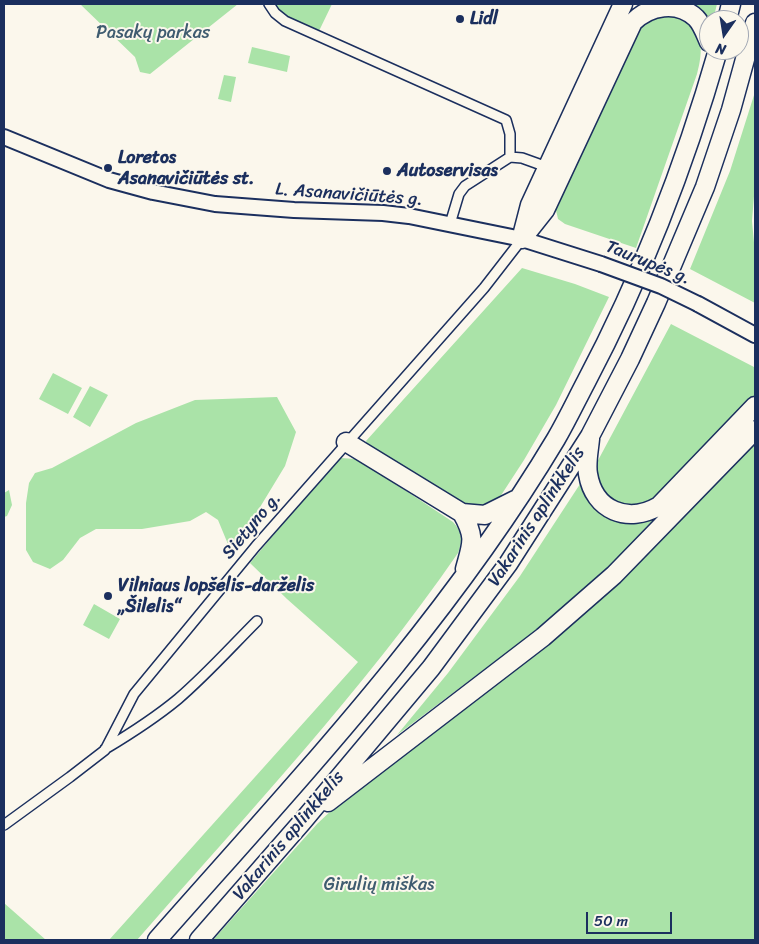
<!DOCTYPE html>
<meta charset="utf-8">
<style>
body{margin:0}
#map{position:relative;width:759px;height:944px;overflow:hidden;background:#fbf7ec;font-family:Sriracha,sans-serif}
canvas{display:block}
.frame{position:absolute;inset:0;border:5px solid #1b2f5e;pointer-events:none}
.north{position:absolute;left:699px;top:10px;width:50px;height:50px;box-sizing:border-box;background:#fbf7ec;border:1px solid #a1a7b3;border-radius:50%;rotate:193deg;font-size:14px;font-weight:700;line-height:20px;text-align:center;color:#1b2f5e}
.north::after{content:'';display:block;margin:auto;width:18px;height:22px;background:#1b2f5e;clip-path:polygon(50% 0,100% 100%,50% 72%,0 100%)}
.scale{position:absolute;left:586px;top:912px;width:86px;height:22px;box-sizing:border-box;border:2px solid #1b2f5e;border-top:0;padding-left:6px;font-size:15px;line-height:18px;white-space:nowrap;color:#1b2f5e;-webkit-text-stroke:4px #fbf7ec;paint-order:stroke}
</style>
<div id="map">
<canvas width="759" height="944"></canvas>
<div class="frame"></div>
<div class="north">N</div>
<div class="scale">50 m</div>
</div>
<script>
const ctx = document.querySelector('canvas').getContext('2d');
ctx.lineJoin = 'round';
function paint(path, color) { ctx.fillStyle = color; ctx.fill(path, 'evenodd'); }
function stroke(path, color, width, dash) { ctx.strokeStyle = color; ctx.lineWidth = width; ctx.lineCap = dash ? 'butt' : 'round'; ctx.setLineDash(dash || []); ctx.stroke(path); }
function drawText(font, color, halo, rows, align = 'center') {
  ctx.font = font + ' Sriracha,sans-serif'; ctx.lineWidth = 4; ctx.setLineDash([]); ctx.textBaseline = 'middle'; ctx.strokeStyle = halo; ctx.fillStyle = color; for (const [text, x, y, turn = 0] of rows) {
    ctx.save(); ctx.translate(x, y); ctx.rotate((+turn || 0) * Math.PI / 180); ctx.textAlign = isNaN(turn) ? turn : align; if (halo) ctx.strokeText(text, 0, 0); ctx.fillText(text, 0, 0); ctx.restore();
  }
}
paint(new Path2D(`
 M 80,4 L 238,4 L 150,74 L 140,72 L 135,57 Z
 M 274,4 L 332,4 L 319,31 C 305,25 281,19 274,4 Z
 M 685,4 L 717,4 L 713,20 L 709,20 L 709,25 Z
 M 660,15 C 666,15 674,14 679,16 C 705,27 703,52 697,74 L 636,248 L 565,224 L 558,219 L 555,206 L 642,23 Z
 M 252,47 L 290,56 L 287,72 L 248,63 Z
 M 224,75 L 236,77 L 231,102 L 218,99 Z
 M 755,92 L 755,184 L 752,221 L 755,253 L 755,303 L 690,269 L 730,171 Z
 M 522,268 L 575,284 L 609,297 L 556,405 L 524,460 L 496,503 L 489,508 L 472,508 L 369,449 L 366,441 Z
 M 671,324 L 754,367 L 755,369 L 755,396 L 651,502 C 645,503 638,506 631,506 C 619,506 604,497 599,485 C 597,480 596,472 595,466 Z
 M 53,373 L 82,388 L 68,414 L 39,399 Z
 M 90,386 L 108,395 L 90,427 L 73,417 Z
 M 277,397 L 296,432 L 285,466 L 251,522 L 230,549 L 218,520 L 206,512 L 190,521 L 142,529 L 96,529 L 80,538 L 63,560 L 50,569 L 33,562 L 26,550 L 26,503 L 29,483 L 35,473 L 52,468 L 136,423 L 195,400 Z
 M 755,440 L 755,940 L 213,940 L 317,824 L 353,790 Z
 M 341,458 L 356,459 L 367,465 L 453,522 C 462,531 463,541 458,553 C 363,691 247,814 137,940 L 109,940 L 358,662 L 287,599 L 250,563 L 332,465 Z
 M 582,481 L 591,501 L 659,515 L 613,564 L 542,626 L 397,735 L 448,673 L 520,576 Z
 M 9,490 L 12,505 L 7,516 L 4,517 L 4,493 Z
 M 94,604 L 120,619 L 109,639 L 83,625 Z
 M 4,903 L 46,940 L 4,940 Z`), '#aae3a8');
const street = new Path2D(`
 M 269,4 L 275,13 L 285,21 L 506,120 L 510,134 L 510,157
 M 450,224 L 459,194 L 465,186 L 510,157 L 522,158 L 547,167
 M 105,749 C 130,734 155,718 178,699 C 206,675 231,647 257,621
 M 4,825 L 70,777 L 105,750 L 134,694 L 256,546 L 484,288 L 522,239`);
const secondary = new Path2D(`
 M 4,137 L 109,180 L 153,192 L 215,204 L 294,210 L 383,213 L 409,216 L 522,239 L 601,264
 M 698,304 L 755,335`);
const highway = new Path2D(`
 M 727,20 L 731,4
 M 523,232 L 530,205 L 623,4
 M 522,239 L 545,210 L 633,22 C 649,6 677,0 696,18 C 702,24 705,33 709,42
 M 590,439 C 589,450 586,463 588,474 C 594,511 628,524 659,506 L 755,406
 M 346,442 L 462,513 L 485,515 L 515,500
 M 462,513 C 476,538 472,543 465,569
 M 328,802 L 543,637 L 614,575 L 755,430
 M 157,940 C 298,780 446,623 556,439 C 567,420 576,401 586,382 C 642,276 685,165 718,50
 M 199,940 L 302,822 L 431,668 L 508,564 L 590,436 L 630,359 L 656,303 L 705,187 L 731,110 L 755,23`);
stroke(street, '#1b2f5e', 12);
stroke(secondary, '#1b2f5e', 18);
stroke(highway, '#1b2f5e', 21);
stroke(street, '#fbf7ec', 9);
stroke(secondary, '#fbf7ec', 14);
stroke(highway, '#fbf7ec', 18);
const secondaryBridge = new Path2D(`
 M 601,264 L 661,286 L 698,304`);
stroke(secondaryBridge, '#1b2f5e', 18, []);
stroke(secondaryBridge, '#fbf7ec', 14);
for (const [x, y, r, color] of [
 [460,19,5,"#1b2f5e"],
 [108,168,5,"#1b2f5e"],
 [387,171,5,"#1b2f5e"],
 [108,596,5,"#1b2f5e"]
]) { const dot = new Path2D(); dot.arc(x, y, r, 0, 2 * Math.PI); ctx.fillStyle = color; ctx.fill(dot); stroke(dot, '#fbf7ec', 2); }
drawText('bold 18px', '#1b2f5e', '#fbf7ec', [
 ["Lidl",470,19],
 ["Loretos",118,158],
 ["Asanavičiūtės st.",118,179],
 ["Autoservisas",397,171],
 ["Vilniaus lopšelis-darželis",118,586],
 ["„Šilelis“",118,607]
], 'left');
drawText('18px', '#3f5c70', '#fbf7ec', [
 ["Pasakų parkas",153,33],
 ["Girulių miškas",379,885]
]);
drawText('18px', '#1b2f5e', '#fbf7ec', [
 ["L. Asanavičiūtės g.",349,195,4],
 ["Taurupės g.",648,263,22],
 ["Vakarinis aplinkkelis",537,517,-57],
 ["Sietyno g.",252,526,-50],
 ["Vakarinis aplinkkelis",289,836,-50]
]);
</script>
